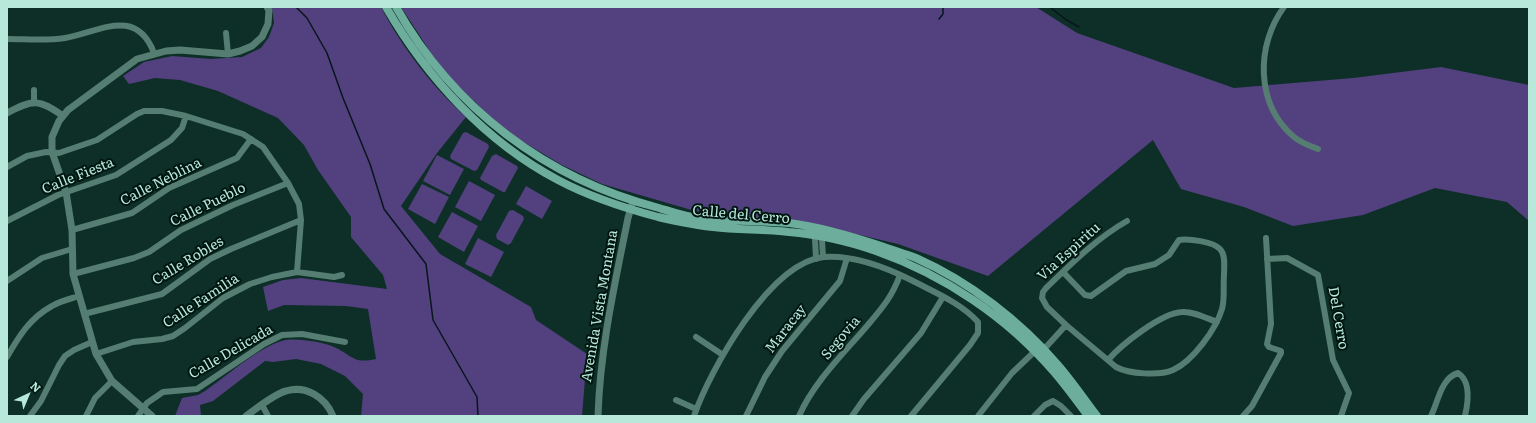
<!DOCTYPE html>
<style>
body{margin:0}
#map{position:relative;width:1536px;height:423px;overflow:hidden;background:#0d2f27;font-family:Literata,serif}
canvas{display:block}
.frame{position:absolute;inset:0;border:8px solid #b8e8da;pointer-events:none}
.north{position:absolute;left:8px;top:375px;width:40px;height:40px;-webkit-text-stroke:3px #011610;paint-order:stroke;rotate:44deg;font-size:11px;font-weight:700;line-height:16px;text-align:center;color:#b8e8da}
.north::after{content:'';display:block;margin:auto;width:14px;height:18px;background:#b8e8da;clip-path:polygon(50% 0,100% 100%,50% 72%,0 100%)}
</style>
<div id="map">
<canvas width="1536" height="423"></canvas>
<div class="frame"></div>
<div class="north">N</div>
</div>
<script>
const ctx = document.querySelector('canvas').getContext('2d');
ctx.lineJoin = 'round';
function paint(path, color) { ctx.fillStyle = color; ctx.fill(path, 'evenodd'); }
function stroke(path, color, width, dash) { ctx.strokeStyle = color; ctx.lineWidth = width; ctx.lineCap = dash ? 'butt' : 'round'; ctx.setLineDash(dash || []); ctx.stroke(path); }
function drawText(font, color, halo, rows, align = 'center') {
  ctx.font = font + ' Literata,serif'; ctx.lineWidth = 4; ctx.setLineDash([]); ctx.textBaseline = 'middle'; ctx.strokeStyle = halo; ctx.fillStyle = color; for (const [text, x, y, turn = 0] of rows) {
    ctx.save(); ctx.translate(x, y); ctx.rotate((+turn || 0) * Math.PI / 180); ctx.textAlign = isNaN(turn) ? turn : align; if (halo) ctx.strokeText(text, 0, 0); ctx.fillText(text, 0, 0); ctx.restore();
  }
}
paint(new Path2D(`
 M 272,7 L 381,7 C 401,46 433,88 466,117 L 437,153 L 401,206 L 440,254 L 531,307 L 536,320 L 587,354 L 582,416 L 361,416 L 363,394 L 345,376 L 321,364 L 296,359 L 273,362 L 265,361 L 213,401 L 200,405 L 201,416 L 175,416 L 182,398 L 198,395 L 205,391 C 227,376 257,348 282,341 C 294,337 323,342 334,347 C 354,356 352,364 376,359 L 368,309 L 346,306 L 284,305 L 268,311 L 263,287 L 283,280 L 301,278 L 387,289 L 383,275 L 351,237 L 351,217 L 318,170 L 304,145 L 278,118 L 218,91 L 180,80 L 155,78 L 129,84 L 123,76 L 144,62 L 172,56 L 211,59 L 242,57 L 261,48 L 269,37 L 274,23 Z
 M 401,7 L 1036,7 L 1077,33 L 1234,88 L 1353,78 L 1441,67 L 1529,85 L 1529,221 L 1507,202 L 1435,188 L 1363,215 L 1293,226 L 1244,207 L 1181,189 L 1153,140 L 988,276 L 898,244 L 809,223 L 695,211 L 602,184 L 562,165 L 520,140 L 495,121 L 452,80 L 433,56 Z
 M 466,132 L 488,144 L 489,147 L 477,170 L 474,171 L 451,159 L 450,156 L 463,133 Z
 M 496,154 L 517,166 L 518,168 L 505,192 L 503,192 L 481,180 L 480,178 L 492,156 Z
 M 437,155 L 464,169 L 450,195 L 423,181 Z
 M 469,181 L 495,195 L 481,221 L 455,207 Z
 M 422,184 L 449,197 L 435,224 L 408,209 Z
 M 526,186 L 552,201 L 542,219 L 516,204 Z
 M 513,210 L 523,216 L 524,219 L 511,243 L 508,245 L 497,239 L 496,235 L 509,211 Z
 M 452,212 L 478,226 L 464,252 L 438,237 Z
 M 478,238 L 504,252 L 491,277 L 465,264 Z`), '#52417e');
stroke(new Path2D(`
 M 296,7 L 307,18 L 327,53 L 343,98 L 370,164 L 384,209 L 426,264 L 433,320 L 477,397 L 478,416
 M 1050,7 L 1065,19 L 1079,27
 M 939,19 L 943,14 L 943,7`), '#08151c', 1.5);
stroke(new Path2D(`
 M 1284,7 C 1256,45 1255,104 1294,137 C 1301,143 1310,146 1318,149
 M 226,33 L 228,54
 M 7,39 C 26,39 46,41 65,38 C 99,32 136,6 154,53
 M 34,102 L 34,90
 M 7,167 L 27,156 L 46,152 L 59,153 L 97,140 L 137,114 L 144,111 L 162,111 L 186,116 L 243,134 L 263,147 L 288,183 L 299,204 L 301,220 L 297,272
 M 7,221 L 58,195 L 116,175 L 171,140 L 182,128 L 186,116
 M 72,230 L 132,213 L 169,188 L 237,158 L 251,139
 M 819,234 L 822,240 L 823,257
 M 816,259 L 815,239 L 819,236
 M 1267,259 L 1287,258 L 1318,275 L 1333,360 L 1349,393 L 1341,416
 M 1063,272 L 1085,295 L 1091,296 L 1126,271 L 1155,264 L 1169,255 L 1179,240 C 1188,238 1214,242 1220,249 C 1226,255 1224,267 1224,275 C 1223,286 1225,299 1222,309 C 1216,329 1193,361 1173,370 C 1159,376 1129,374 1116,367 L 1066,325 L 1047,307 L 1042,298 L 1043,292 L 1046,288 C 1071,264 1097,238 1127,221
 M 73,274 L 134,258 L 149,252 L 181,230 L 233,205 L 288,183
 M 7,281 L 42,258 L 72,249
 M 84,314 L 162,294 L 210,259 L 231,249 L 301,220
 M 696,337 L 723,355
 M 96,354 L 133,342 L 162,339 L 173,336 L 185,328 L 223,298 L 250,284 L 272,277 L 297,272 L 334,277 L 342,275
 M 7,357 C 19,336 30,318 52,306 C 60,301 70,299 79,296
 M 1108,360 C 1121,345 1161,313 1182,312 C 1193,311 1206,318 1217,322
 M 676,400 L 696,409
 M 262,405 L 268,416
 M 30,416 L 41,401 L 59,365 L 65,356 L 74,350 L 92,342
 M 86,416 L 95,398 L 112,381
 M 138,416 L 147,403 L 163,392 L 197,389 L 264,344 L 282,335 L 302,334 L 345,342
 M 694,416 C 710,370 770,262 824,257 C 854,255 885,267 911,280 C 934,292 961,303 978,322 L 978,333 L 970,345 L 911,416
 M 746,416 L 765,377 L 782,351 L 840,281 L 847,258
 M 799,416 C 814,382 843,354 867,326 C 882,308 892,297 900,275
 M 852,416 L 864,399 L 921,333 L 943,297
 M 978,416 L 1012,373 L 1033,353 L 1047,346 L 1066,325
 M 1034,416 L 1045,405 L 1053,401 L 1061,406 L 1071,416
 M 1243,416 L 1252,406 L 1281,353 L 1281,351 L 1269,347 L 1267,344 L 1271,324 L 1266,238
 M 1431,416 C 1438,402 1441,378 1458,373 C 1471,381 1468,403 1465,416`), '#557d72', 6);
stroke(new Path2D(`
 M 7,113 C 33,99 39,99 63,116
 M 152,416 L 112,381 L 96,354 L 73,274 L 72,230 L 66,192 L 52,152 L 52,137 L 59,121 L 68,110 L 137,59 L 166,51 L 180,50 L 228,54 L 240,51 L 252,46 L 262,37 L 268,24 L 269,10 L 267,7
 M 246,416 C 256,409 274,394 286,391 C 306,385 325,397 333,416
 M 598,416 C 600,349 615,283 628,218 L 633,201`), '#557d72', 7);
stroke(new Path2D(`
 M 386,7 C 427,78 486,142 558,180 C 590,197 624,208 658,217 C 676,221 694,225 713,227 C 738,230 764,229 789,232 C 816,234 851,242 876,251 C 944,275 1007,317 1054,372 C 1066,386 1077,401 1088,416
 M 396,7 C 453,108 546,179 659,208 C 669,211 680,215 692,217 C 724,222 757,220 789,223 C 821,227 854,237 884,247 C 895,251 906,254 916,258 C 970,282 1020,321 1058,365 C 1072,381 1084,399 1097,416`), '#6cad9b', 8);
drawText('14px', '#b8e8da', '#011610', [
 ["Calle Fiesta",78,176,-22],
 ["Calle Neblina",161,182,-27],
 ["Calle Pueblo",208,205,-26],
 ["Calle del Cerro",741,215,5],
 ["Via Espiritu",1069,252,-42],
 ["Calle Robles",188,261,-31],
 ["Calle Familia",201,301,-33],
 ["Avenida Vista Montana",600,306,-80],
 ["Del Cerro",1338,318,80],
 ["Maracay",786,329,-52],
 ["Segovia",841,338,-50],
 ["Calle Delicada",231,352,-30]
]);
</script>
